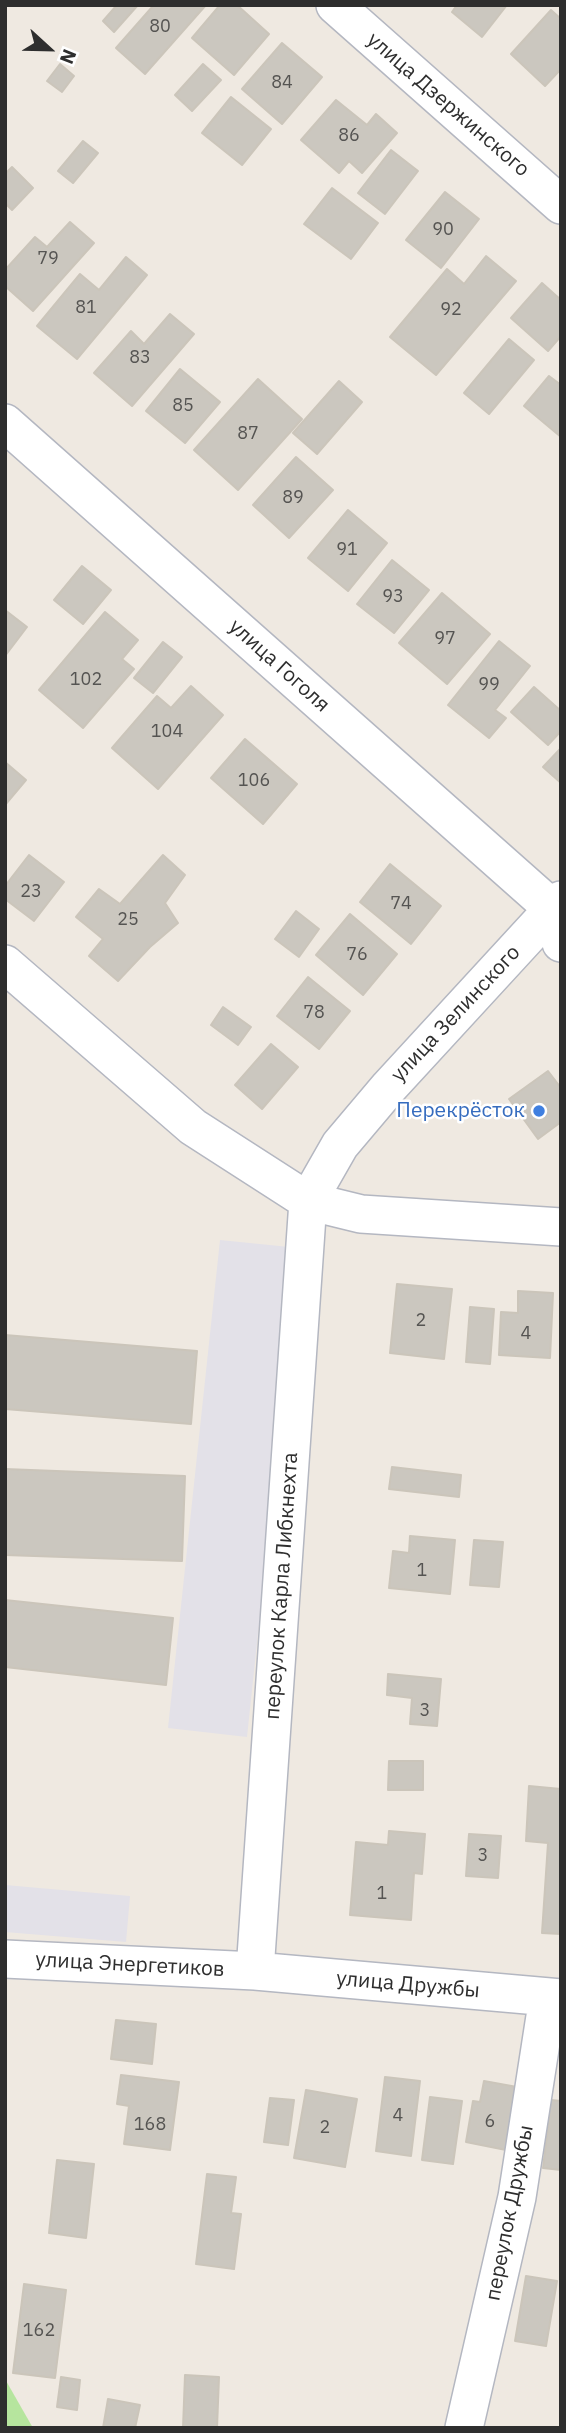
<!DOCTYPE html>
<meta charset="utf-8">
<style>
body{margin:0}
#map{position:relative;width:566px;height:2433px;overflow:hidden;background:#efe9e1;font-family:"IBM Plex Sans",sans-serif}
canvas{display:block}
.frame{position:absolute;inset:0;border:7px solid #2e2e2e;pointer-events:none}
.north{position:absolute;left:14px;top:14px;width:70px;height:70px;-webkit-text-stroke:5px #fff;paint-order:stroke;rotate:112deg;font-size:19px;font-weight:700;line-height:28px;text-align:center;color:#2e2e2e}
.north::after{content:'';display:block;margin:auto;width:24px;height:32px;background:#2e2e2e;clip-path:polygon(50% 0,100% 100%,50% 72%,0 100%)}
</style>
<div id="map">
<canvas width="566" height="2433"></canvas>
<div class="frame"></div>
<div class="north">N</div>
</div>
<script>
const ctx = document.querySelector('canvas').getContext('2d');
ctx.lineJoin = 'round';
function paint(path, color) { ctx.fillStyle = color; ctx.fill(path, 'evenodd'); }
function stroke(path, color, width, dash) { ctx.strokeStyle = color; ctx.lineWidth = width; ctx.lineCap = dash ? 'butt' : 'round'; ctx.setLineDash(dash || []); ctx.stroke(path); }
function drawText(font, color, halo, rows, align = 'center') {
  ctx.font = font + ' "IBM Plex Sans",sans-serif'; ctx.lineWidth = 5; ctx.setLineDash([]); ctx.textBaseline = 'middle'; ctx.strokeStyle = halo; ctx.fillStyle = color; for (const [text, x, y, turn = 0] of rows) {
    ctx.save(); ctx.translate(x, y); ctx.rotate((+turn || 0) * Math.PI / 180); ctx.textAlign = isNaN(turn) ? turn : align; if (halo) ctx.strokeText(text, 0, 0); ctx.fillText(text, 0, 0); ctx.restore();
  }
}
paint(new Path2D(`
 M 220,1240 L 299,1248 L 247,1737 L 168,1728 Z
 M 5,1885 L 130,1896 L 126,1942 L 5,1932 Z`), '#e3e1e8');
paint(new Path2D(`
 M 5,2379 L 33,2428 L 5,2428 Z`), '#b6e59e');
const building = new Path2D(`
 M 117,5 L 138,5 L 114,32 L 103,21 Z
 M 152,5 L 206,5 L 145,74 L 116,48 L 153,6 Z
 M 220,5 L 237,5 L 269,34 L 234,75 L 192,38 Z
 M 457,5 L 507,5 L 482,37 L 452,12 Z
 M 551,10 L 561,19 L 561,69 L 545,86 L 511,54 Z
 M 282,43 L 322,77 L 282,124 L 242,89 Z
 M 60,64 L 74,76 L 62,92 L 47,81 Z
 M 203,64 L 221,80 L 192,111 L 175,95 Z
 M 231,97 L 271,129 L 242,165 L 202,133 Z
 M 336,100 L 367,125 L 376,114 L 397,133 L 362,173 L 349,161 L 339,173 L 301,140 Z
 M 83,141 L 98,153 L 73,183 L 58,171 Z
 M 391,150 L 418,171 L 385,214 L 358,193 Z
 M 12,167 L 33,188 L 12,210 L 5,203 L 5,174 Z
 M 332,188 L 378,223 L 351,259 L 304,224 Z
 M 445,192 L 479,219 L 441,268 L 406,240 Z
 M 70,222 L 94,243 L 33,311 L 5,286 L 5,270 L 35,237 L 47,247 Z
 M 486,256 L 516,281 L 436,375 L 390,337 L 447,269 L 464,284 Z
 M 126,257 L 147,275 L 77,359 L 37,326 L 80,274 L 99,290 Z
 M 542,283 L 561,300 L 561,336 L 548,351 L 511,318 Z
 M 170,314 L 194,334 L 132,406 L 94,373 L 131,331 L 144,344 Z
 M 509,339 L 534,360 L 489,414 L 464,393 Z
 M 180,369 L 220,402 L 185,443 L 146,411 Z
 M 549,376 L 561,385 L 561,437 L 524,406 Z
 M 258,379 L 302,419 L 238,490 L 194,450 Z
 M 339,381 L 362,402 L 317,454 L 293,433 Z
 M 296,457 L 333,490 L 289,538 L 253,505 Z
 M 348,510 L 387,543 L 348,591 L 308,558 Z
 M 392,560 L 429,590 L 394,633 L 357,604 Z
 M 82,566 L 111,590 L 83,624 L 54,600 Z
 M 442,593 L 490,634 L 447,684 L 399,643 Z
 M 5,610 L 27,627 L 5,656 Z
 M 105,612 L 138,640 L 122,659 L 134,669 L 83,728 L 39,690 Z
 M 499,641 L 530,666 L 495,710 L 506,718 L 489,738 L 448,705 Z
 M 163,642 L 182,657 L 153,693 L 134,678 Z
 M 191,686 L 223,715 L 158,789 L 112,748 L 157,696 L 171,708 Z
 M 534,687 L 561,711 L 561,731 L 548,745 L 511,712 Z
 M 245,739 L 297,784 L 263,824 L 211,778 Z
 M 561,748 L 561,783 L 543,767 Z
 M 5,762 L 26,780 L 5,805 Z
 M 29,855 L 64,882 L 34,921 L 5,899 L 5,886 Z
 M 163,855 L 185,875 L 165,903 L 178,923 L 150,947 L 118,981 L 89,956 L 103,939 L 76,917 L 99,889 L 120,904 Z
 M 390,864 L 441,906 L 411,944 L 360,902 Z
 M 296,911 L 319,929 L 299,957 L 275,939 Z
 M 350,914 L 397,954 L 363,995 L 316,955 Z
 M 308,977 L 350,1011 L 319,1049 L 277,1016 Z
 M 223,1007 L 251,1027 L 238,1045 L 211,1025 Z
 M 271,1044 L 298,1067 L 262,1109 L 235,1085 Z
 M 548,1071 L 561,1088 L 561,1122 L 538,1139 L 509,1099 Z
 M 397,1284 L 452,1289 L 444,1359 L 390,1353 Z
 M 518,1291 L 553,1293 L 550,1358 L 499,1355 L 501,1312 L 518,1313 Z
 M 470,1307 L 494,1309 L 490,1364 L 466,1362 Z
 M 5,1335 L 197,1351 L 191,1424 L 5,1409 Z
 M 392,1467 L 461,1475 L 459,1497 L 389,1489 Z
 M 5,1469 L 185,1476 L 182,1561 L 5,1555 Z
 M 410,1536 L 455,1540 L 450,1594 L 389,1588 L 393,1551 L 409,1553 Z
 M 474,1540 L 503,1542 L 499,1587 L 470,1585 Z
 M 5,1600 L 173,1618 L 166,1685 L 5,1667 Z
 M 388,1674 L 441,1679 L 437,1726 L 410,1724 L 412,1698 L 387,1695 Z
 M 389,1761 L 423,1761 L 423,1790 L 388,1790 Z
 M 529,1786 L 561,1789 L 561,1934 L 542,1933 L 548,1843 L 526,1841 Z
 M 389,1831 L 425,1834 L 422,1874 L 414,1873 L 411,1920 L 350,1915 L 356,1842 L 388,1845 Z
 M 469,1834 L 501,1836 L 498,1878 L 466,1876 Z
 M 116,2020 L 156,2024 L 152,2064 L 111,2059 Z
 M 121,2075 L 179,2082 L 170,2150 L 124,2144 L 129,2106 L 117,2104 Z
 M 385,2077 L 420,2081 L 411,2156 L 376,2151 Z
 M 484,2081 L 517,2087 L 506,2150 L 466,2142 L 473,2101 L 480,2102 Z
 M 306,2090 L 357,2099 L 345,2167 L 294,2158 Z
 M 430,2097 L 462,2101 L 453,2164 L 422,2160 Z
 M 270,2098 L 294,2100 L 288,2145 L 264,2142 Z
 M 551,2100 L 561,2101 L 561,2170 L 543,2168 Z
 M 57,2160 L 94,2164 L 86,2238 L 49,2233 Z
 M 207,2174 L 236,2177 L 231,2213 L 241,2214 L 234,2269 L 196,2264 Z
 M 526,2276 L 557,2281 L 546,2346 L 515,2341 Z
 M 24,2284 L 66,2290 L 55,2378 L 13,2373 Z
 M 185,2375 L 219,2377 L 217,2428 L 183,2428 Z
 M 61,2377 L 80,2380 L 77,2410 L 57,2407 Z
 M 108,2399 L 140,2405 L 135,2428 L 103,2428 Z`);
paint(building, '#cbc7bf');
stroke(building, '#cbc5ba', 2);
const minor = new Path2D(`
 M 335,5 L 561,205
 M 5,423 L 553,909 L 561,943
 M 5,964 L 193,1127 L 308,1201 L 361,1214 L 561,1227
 M 5,1959 L 255,1971 L 561,1998
 M 255,1971 L 308,1201 L 340,1145 L 389,1087 L 561,900
 M 464,2428 L 517,2197 L 548,1997`);
stroke(minor, '#b4b7c1', 40);
stroke(minor, '#fff', 37);
for (const [x, y, r, color] of [
 [539,1111,7,"#3f7fe0"]
]) { const dot = new Path2D(); dot.arc(x, y, r, 0, 2 * Math.PI); ctx.fillStyle = color; ctx.fill(dot); stroke(dot, '#fff', 2.5); }
drawText('18px', '#555452', null, [
 ["80",160,27],
 ["84",282,83],
 ["86",349,136],
 ["90",443,230],
 ["79",48,259],
 ["81",86,308],
 ["92",451,310],
 ["83",140,358],
 ["85",183,406],
 ["87",248,434],
 ["89",293,498],
 ["91",347,550],
 ["93",393,597],
 ["97",445,639],
 ["102",86,680],
 ["99",489,685],
 ["104",167,732],
 ["106",254,781],
 ["23",31,892],
 ["74",401,904],
 ["25",128,920],
 ["76",357,955],
 ["78",314,1013],
 ["2",421,1321],
 ["4",526,1334],
 ["1",422,1571],
 ["3",425,1711],
 ["3",483,1856],
 ["1",382,1894],
 ["4",398,2116],
 ["6",490,2122],
 ["168",150,2125],
 ["2",325,2128],
 ["162",39,2331]
]);
drawText('21px', '#2e2e2e', '#fff', [
 ["улица Дзержинского",448,105,41],
 ["улица Гоголя",279,666,42],
 ["улица Зелинского",456,1014,-47],
 ["переулок Карла Либкнехта",282,1586,-86],
 ["улица Энергетиков",130,1965,3],
 ["улица Дружбы",408,1985,5],
 ["переулок Дружбы",510,2213,-79]
]);
drawText('21px', '#366cbe', '#fff', [
 ["Перекрёсток",525,1111]
], 'right');
</script>
